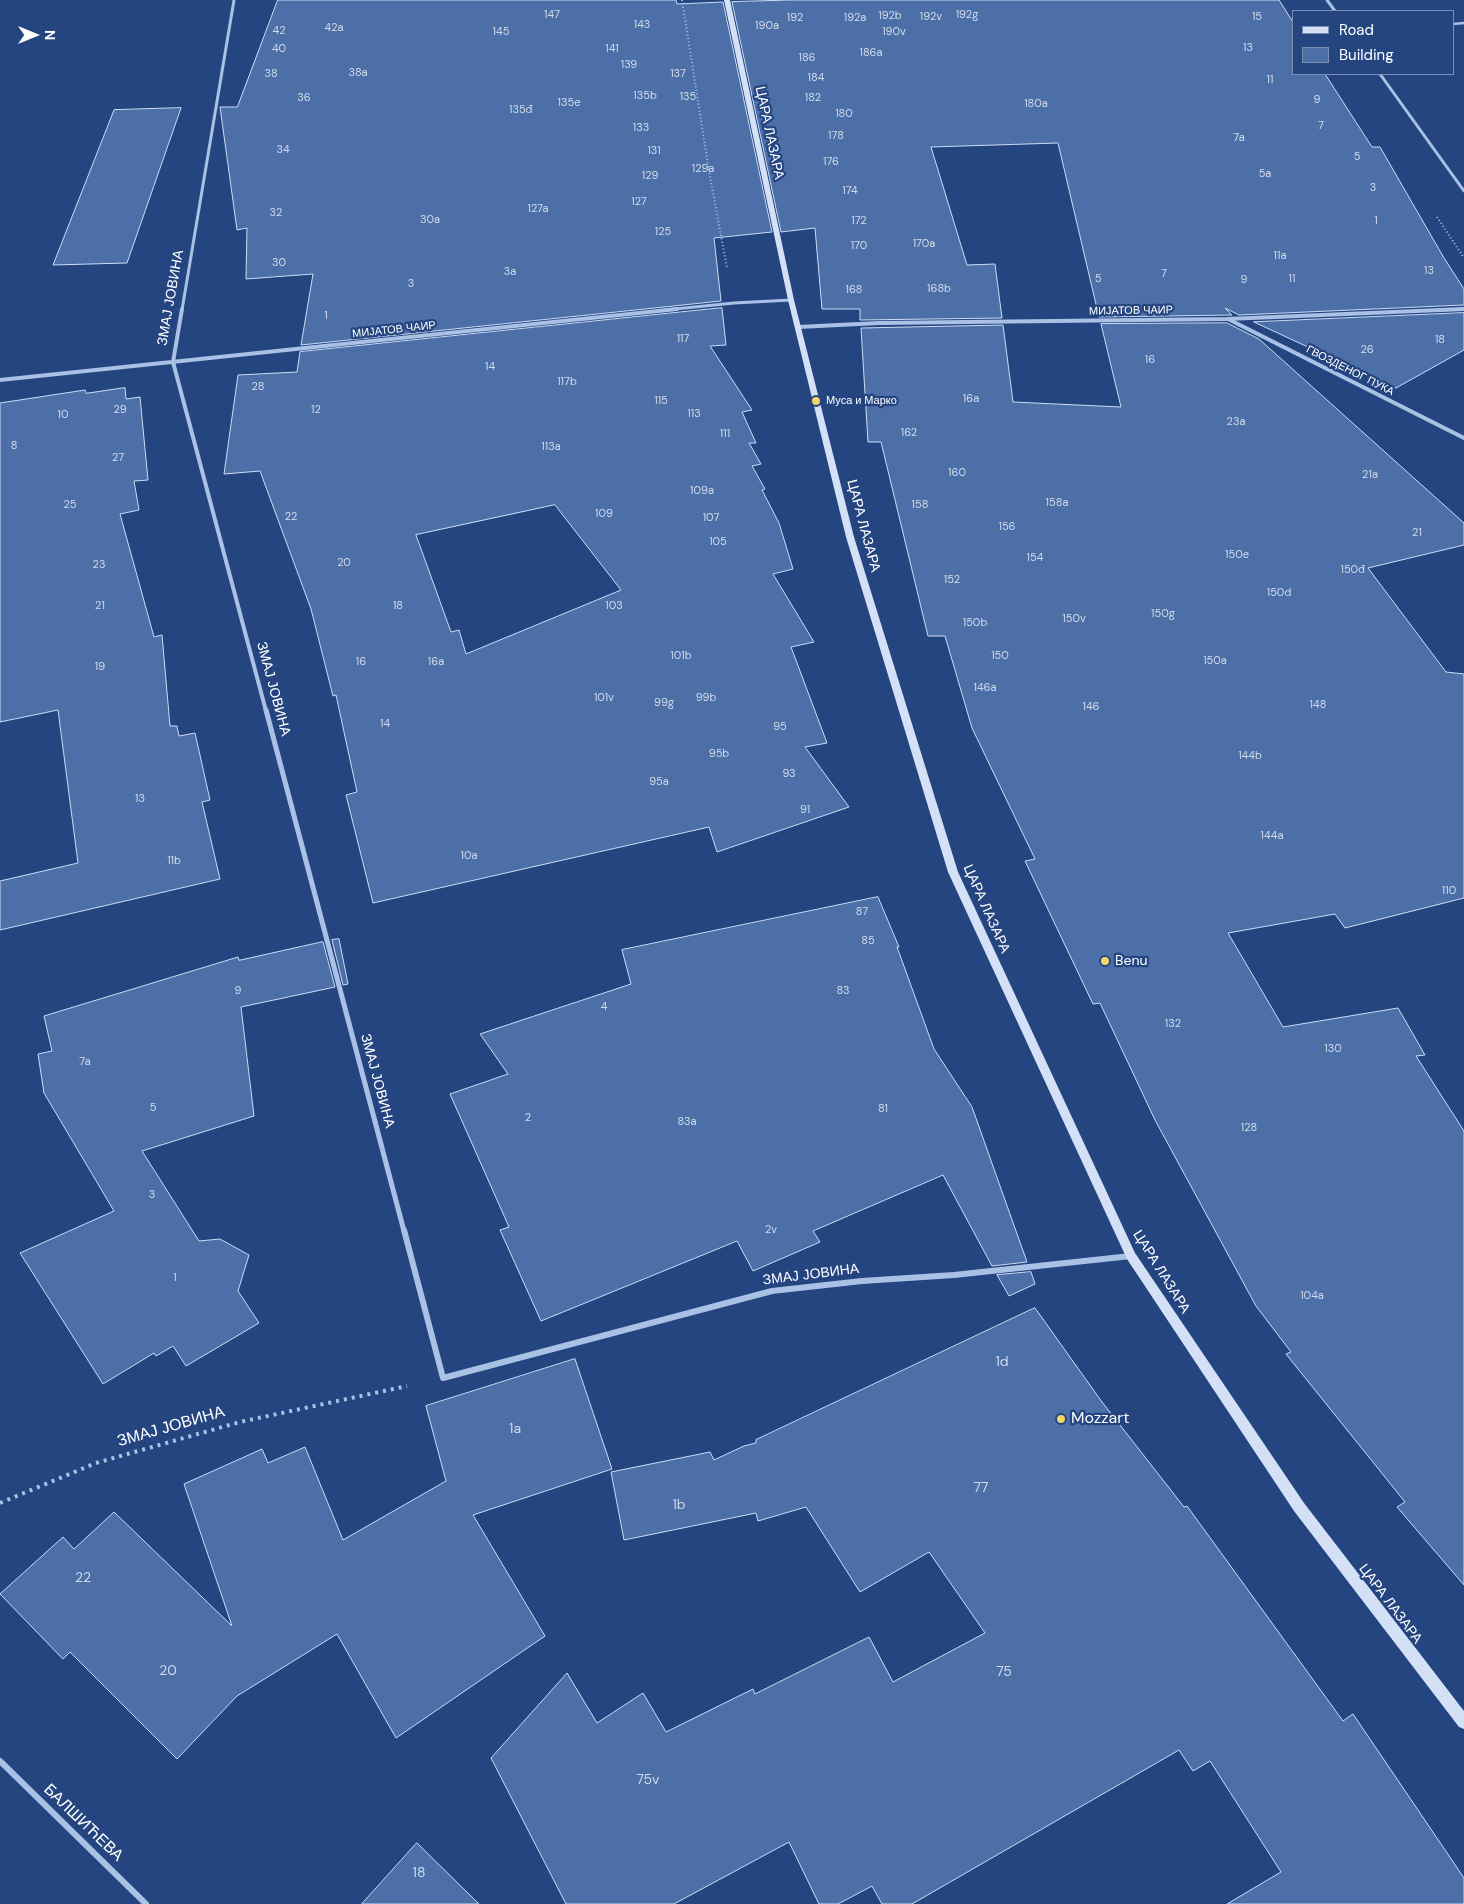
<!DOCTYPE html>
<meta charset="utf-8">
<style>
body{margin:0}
#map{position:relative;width:1464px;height:1904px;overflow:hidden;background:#244580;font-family:"DM Sans",sans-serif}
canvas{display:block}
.legend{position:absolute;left:1292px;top:10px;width:162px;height:65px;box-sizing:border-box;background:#244580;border:1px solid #7c8fb3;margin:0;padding:6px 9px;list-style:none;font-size:15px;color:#fff}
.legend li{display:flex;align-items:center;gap:10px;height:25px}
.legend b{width:25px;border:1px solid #7c8fb3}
.north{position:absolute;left:10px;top:10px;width:50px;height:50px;-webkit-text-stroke:4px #244580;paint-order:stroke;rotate:90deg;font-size:14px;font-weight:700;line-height:20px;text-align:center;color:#fff}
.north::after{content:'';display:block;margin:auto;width:18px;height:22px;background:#fff;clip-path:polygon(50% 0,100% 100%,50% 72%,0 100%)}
</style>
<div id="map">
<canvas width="1464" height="1904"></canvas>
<ul class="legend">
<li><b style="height:6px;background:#d4e0f6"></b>Road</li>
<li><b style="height:14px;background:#4c6fa8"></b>Building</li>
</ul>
<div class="north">N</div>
</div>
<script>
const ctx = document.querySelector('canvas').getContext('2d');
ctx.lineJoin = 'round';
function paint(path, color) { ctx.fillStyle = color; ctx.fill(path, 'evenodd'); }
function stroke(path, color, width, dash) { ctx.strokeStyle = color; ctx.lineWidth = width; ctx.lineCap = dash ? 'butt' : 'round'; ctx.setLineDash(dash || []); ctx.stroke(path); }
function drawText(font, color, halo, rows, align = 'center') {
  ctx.font = font + ' "DM Sans",sans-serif'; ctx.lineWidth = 4.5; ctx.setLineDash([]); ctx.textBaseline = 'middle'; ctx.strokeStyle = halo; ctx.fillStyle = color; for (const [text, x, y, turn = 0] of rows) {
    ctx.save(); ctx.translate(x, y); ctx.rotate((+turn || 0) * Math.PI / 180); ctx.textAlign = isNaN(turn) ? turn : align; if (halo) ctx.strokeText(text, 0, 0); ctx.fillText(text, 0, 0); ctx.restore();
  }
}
const building = new Path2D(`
 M 278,0 L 676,0 L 677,4 L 723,2 L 772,232 L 714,238 L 721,301 L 301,345 L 313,274 L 246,279 L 247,228 L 237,230 L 220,107 L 237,107 Z
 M 790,0 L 1279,0 L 1293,22 L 1293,74 L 1325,74 L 1372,147 L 1380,147 L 1444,258 L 1464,289 L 1464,305 L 1239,315 L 1225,308 L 1232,315 L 1099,317 L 1058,143 L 931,147 L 967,265 L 995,264 L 1002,318 L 860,320 L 860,309 L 822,309 L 815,228 L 781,232 L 732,2 Z
 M 181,108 L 127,263 L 53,265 L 114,110 Z
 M 722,308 L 726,345 L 710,346 L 752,410 L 742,412 L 756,443 L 749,443 L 761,464 L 752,466 L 765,489 L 762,490 L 779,523 L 793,569 L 773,574 L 814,642 L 791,647 L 827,743 L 805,747 L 849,807 L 717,852 L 709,827 L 373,903 L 346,795 L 357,792 L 336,695 L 333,696 L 311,609 L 260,471 L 224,474 L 238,375 L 297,372 L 300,352 ZM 555,505 L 621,590 L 466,654 L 459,630 L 451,632 L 416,535 Z
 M 1464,313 L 1464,350 L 1396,388 L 1254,322 Z
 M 1227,323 L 1259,339 L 1464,523 L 1464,545 L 1368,568 L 1446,672 L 1464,674 L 1464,898 L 1345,928 L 1335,914 L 1228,933 L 1283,1027 L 1398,1008 L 1425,1055 L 1416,1056 L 1464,1131 L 1464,1585 L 1397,1507 L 1405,1502 L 1286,1354 L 1291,1352 L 1256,1306 L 1155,1120 L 1100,1003 L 1093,1004 L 1025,861 L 1035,859 L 972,728 L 945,636 L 928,636 L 881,442 L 868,442 L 861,328 L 1003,325 L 1013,402 L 1121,407 L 1101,324 Z
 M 125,388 L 126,399 L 140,397 L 148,480 L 134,481 L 139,510 L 120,514 L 154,637 L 162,635 L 170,726 L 177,726 L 179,736 L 195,733 L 210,800 L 202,802 L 220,879 L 0,930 L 0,881 L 78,863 L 58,710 L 0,722 L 0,403 L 85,390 L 86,393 Z
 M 878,897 L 899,947 L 897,947 L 934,1049 L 972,1107 L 1027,1262 L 992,1266 L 943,1175 L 813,1231 L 820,1242 L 753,1271 L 737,1241 L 541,1321 L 500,1230 L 509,1227 L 450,1094 L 508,1074 L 480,1034 L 631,984 L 622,950 Z
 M 339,939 L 348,984 L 343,985 L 332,940 Z
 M 323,942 L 335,987 L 241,1007 L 254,1116 L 142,1151 L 199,1241 L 220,1239 L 249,1255 L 238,1291 L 259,1323 L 186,1366 L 173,1346 L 156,1356 L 154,1353 L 103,1384 L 20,1253 L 114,1211 L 44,1093 L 38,1054 L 52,1051 L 44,1016 L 238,957 L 239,960 Z
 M 1031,1272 L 1035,1284 L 1009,1296 L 997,1275 Z
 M 1035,1308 L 1102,1402 L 1184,1507 L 1187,1506 L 1343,1721 L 1353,1714 L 1464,1878 L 1464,1904 L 1227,1904 L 1281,1872 L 1210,1761 L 1193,1771 L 1179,1750 L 912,1904 L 882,1904 L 872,1886 L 838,1904 L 819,1904 L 789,1842 L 674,1904 L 566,1904 L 491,1758 L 567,1673 L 597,1723 L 643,1693 L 666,1732 L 753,1689 L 755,1694 L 869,1637 L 893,1682 L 985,1633 L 929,1552 L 860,1592 L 806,1507 L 758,1521 L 756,1513 L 624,1540 L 611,1472 L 710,1452 L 714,1460 L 744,1446 L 756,1443 L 756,1440 Z
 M 575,1359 L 612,1469 L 473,1515 L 545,1636 L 396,1738 L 337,1634 L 237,1696 L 177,1759 L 70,1652 L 63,1659 L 0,1594 L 63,1537 L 74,1549 L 114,1512 L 232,1626 L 184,1484 L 262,1449 L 268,1463 L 305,1447 L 343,1540 L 446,1481 L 426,1406 Z
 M 417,1843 L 479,1904 L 362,1904 Z`);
paint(building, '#4c6fa8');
stroke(building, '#cddcf5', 1);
stroke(new Path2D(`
 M 682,0 L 709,171 L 727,268
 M 1437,217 L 1464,258`), '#aac1e6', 2, [1, 2.5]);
stroke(new Path2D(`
 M 0,1503 L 96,1463 L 240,1422 L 407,1386`), '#aac1e6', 4, [3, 5]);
stroke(new Path2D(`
 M 1453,24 L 1464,23`), '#aac1e6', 2.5);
stroke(new Path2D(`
 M 1327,0 L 1335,11
 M 1380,74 L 1464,191
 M 182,310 L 234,0
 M 665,310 L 734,303 L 791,300
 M 1435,310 L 1464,309`), '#aac1e6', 3);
stroke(new Path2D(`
 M 182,309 L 173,362 L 266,711
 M 1228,319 L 1464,438
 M 798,327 L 879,323 L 1227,319 L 1464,309
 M 0,380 L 677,309`), '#aac1e6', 4);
stroke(new Path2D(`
 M 266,710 L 404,1231`), '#aac1e6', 5);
stroke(new Path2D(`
 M 404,1230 L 443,1378 L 772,1291 L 862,1281 L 954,1275 L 1131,1256
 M 0,1761 L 146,1904`), '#aac1e6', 6);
paint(new Path2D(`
 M 724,0 L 730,0 L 794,300 L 854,537 L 958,872 L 1135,1253 L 1304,1503 L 1464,1711 L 1464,1729 L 1459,1727 L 1294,1511 L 1127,1259 L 948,872 L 846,537 L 788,300 Z`), '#d4e0f6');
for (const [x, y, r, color] of [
 [816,401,5,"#f1d56d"],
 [1105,961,5,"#f1d56d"],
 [1061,1419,5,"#f1d56d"]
]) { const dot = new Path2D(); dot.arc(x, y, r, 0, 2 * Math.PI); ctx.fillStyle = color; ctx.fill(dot); stroke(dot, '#244580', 2); }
drawText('11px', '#d2dbe9', null, [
 ["147",552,15],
 ["192g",967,15],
 ["192b",890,16],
 ["192v",931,17],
 ["15",1257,17],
 ["192",795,18],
 ["192a",855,18],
 ["143",642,25],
 ["190a",767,26],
 ["42a",334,28],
 ["42",279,31],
 ["145",501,32],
 ["190v",894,32],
 ["13",1248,48],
 ["40",279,49],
 ["141",612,49],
 ["186a",871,53],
 ["186",807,58],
 ["139",629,65],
 ["38a",358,73],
 ["38",271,74],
 ["137",678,74],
 ["184",816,78],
 ["11",1270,80],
 ["135b",645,96],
 ["135",688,97],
 ["36",304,98],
 ["182",813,98],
 ["9",1317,100],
 ["135e",569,103],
 ["180a",1036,104],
 ["135đ",521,110],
 ["180",844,114],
 ["7",1321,126],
 ["133",641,128],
 ["178",836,136],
 ["7a",1239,138],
 ["34",283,150],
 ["131",654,151],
 ["5",1357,157],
 ["176",831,162],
 ["129a",703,169],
 ["5a",1265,174],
 ["129",650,176],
 ["3",1373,188],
 ["174",850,191],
 ["127",639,202],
 ["127a",538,209],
 ["32",276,213],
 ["30a",430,220],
 ["172",859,221],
 ["1",1376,221],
 ["125",663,232],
 ["170a",924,244],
 ["170",859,246],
 ["11a",1280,256],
 ["30",279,263],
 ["13",1429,271],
 ["3a",510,272],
 ["7",1164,274],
 ["5",1098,279],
 ["11",1292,279],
 ["9",1244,280],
 ["3",411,284],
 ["168b",939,289],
 ["168",854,290],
 ["1",326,316],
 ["117",683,339],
 ["18",1440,340],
 ["26",1367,350],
 ["16",1150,360],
 ["14",490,367],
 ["117b",567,382],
 ["28",258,387],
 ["16a",971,399],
 ["115",661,401],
 ["29",120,410],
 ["12",316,410],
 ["113",694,414],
 ["10",63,415],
 ["23a",1236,422],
 ["162",909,433],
 ["111",725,434],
 ["8",14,446],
 ["113a",551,447],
 ["27",118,458],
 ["160",957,473],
 ["21a",1370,475],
 ["109a",702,491],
 ["158a",1057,503],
 ["25",70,505],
 ["158",920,505],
 ["109",604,514],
 ["22",291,517],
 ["107",711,518],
 ["156",1007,527],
 ["21",1417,533],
 ["105",718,542],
 ["150e",1237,555],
 ["154",1035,558],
 ["20",344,563],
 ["23",99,565],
 ["150đ",1353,570],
 ["152",952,580],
 ["150d",1279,593],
 ["21",100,606],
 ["18",398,606],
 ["103",614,606],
 ["150g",1163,614],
 ["150v",1074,619],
 ["150b",975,623],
 ["101b",681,656],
 ["150",1000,656],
 ["150a",1215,661],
 ["16",361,662],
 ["16a",436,662],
 ["19",100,667],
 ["146a",985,688],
 ["101v",604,698],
 ["99b",706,698],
 ["99g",664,703],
 ["148",1318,705],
 ["146",1091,707],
 ["14",385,724],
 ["95",780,727],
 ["95b",719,754],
 ["144b",1250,756],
 ["93",789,774],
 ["95a",659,782],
 ["13",140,799],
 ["91",805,810],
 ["144a",1272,836],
 ["10a",469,856],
 ["11b",174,861],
 ["110",1449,891],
 ["87",862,912],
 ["85",868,941],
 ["9",238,991],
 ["83",843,991],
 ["4",604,1007],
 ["132",1173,1024],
 ["130",1333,1049],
 ["7a",85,1062],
 ["5",153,1108],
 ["81",883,1109],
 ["2",528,1118],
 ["83a",687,1122],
 ["128",1249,1128],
 ["3",152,1195],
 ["2v",771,1230],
 ["1",175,1278],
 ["104a",1312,1296]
]);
drawText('11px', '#fff', '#244580', [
 ["МИЈАТОВ ЧАИР",1131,311,-1],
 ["МИЈАТОВ ЧАИР",394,330,-6],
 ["ГВОЗДЕНОГ ПУКА",1350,371,27]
]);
drawText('11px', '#fff', '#244580', [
 ["Муса и Марко",826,401]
], 'left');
drawText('14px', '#fff', '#244580', [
 ["ЦАРА ЛАЗАРА",769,133,78],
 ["ЗМАЈ ЈОВИНА",171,298,-80],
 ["ЦАРА ЛАЗАРА",863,526,75],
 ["ЗМАЈ ЈОВИНА",273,689,75],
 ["ЦАРА ЛАЗАРА",986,909,66],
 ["ЗМАЈ ЈОВИНА",377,1081,75],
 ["ЦАРА ЛАЗАРА",1161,1272,58],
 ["ЗМАЈ ЈОВИНА",811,1275,-7],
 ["ЦАРА ЛАЗАРА",1390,1604,53]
]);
drawText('14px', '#fff', '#244580', [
 ["Benu",1115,961]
], 'left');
drawText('14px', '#d2dbe9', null, [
 ["1d",1002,1362],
 ["1a",515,1429],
 ["77",981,1488],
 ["1b",679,1505],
 ["22",83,1578],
 ["20",168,1671],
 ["75",1004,1672],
 ["75v",648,1780],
 ["18",419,1873]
]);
drawText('16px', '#fff', '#244580', [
 ["Mozzart",1071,1419]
], 'left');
drawText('16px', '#fff', '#244580', [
 ["ЗМАЈ ЈОВИНА",171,1427,-16],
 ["БАЛШИЋЕВА",83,1823,44]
]);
</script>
